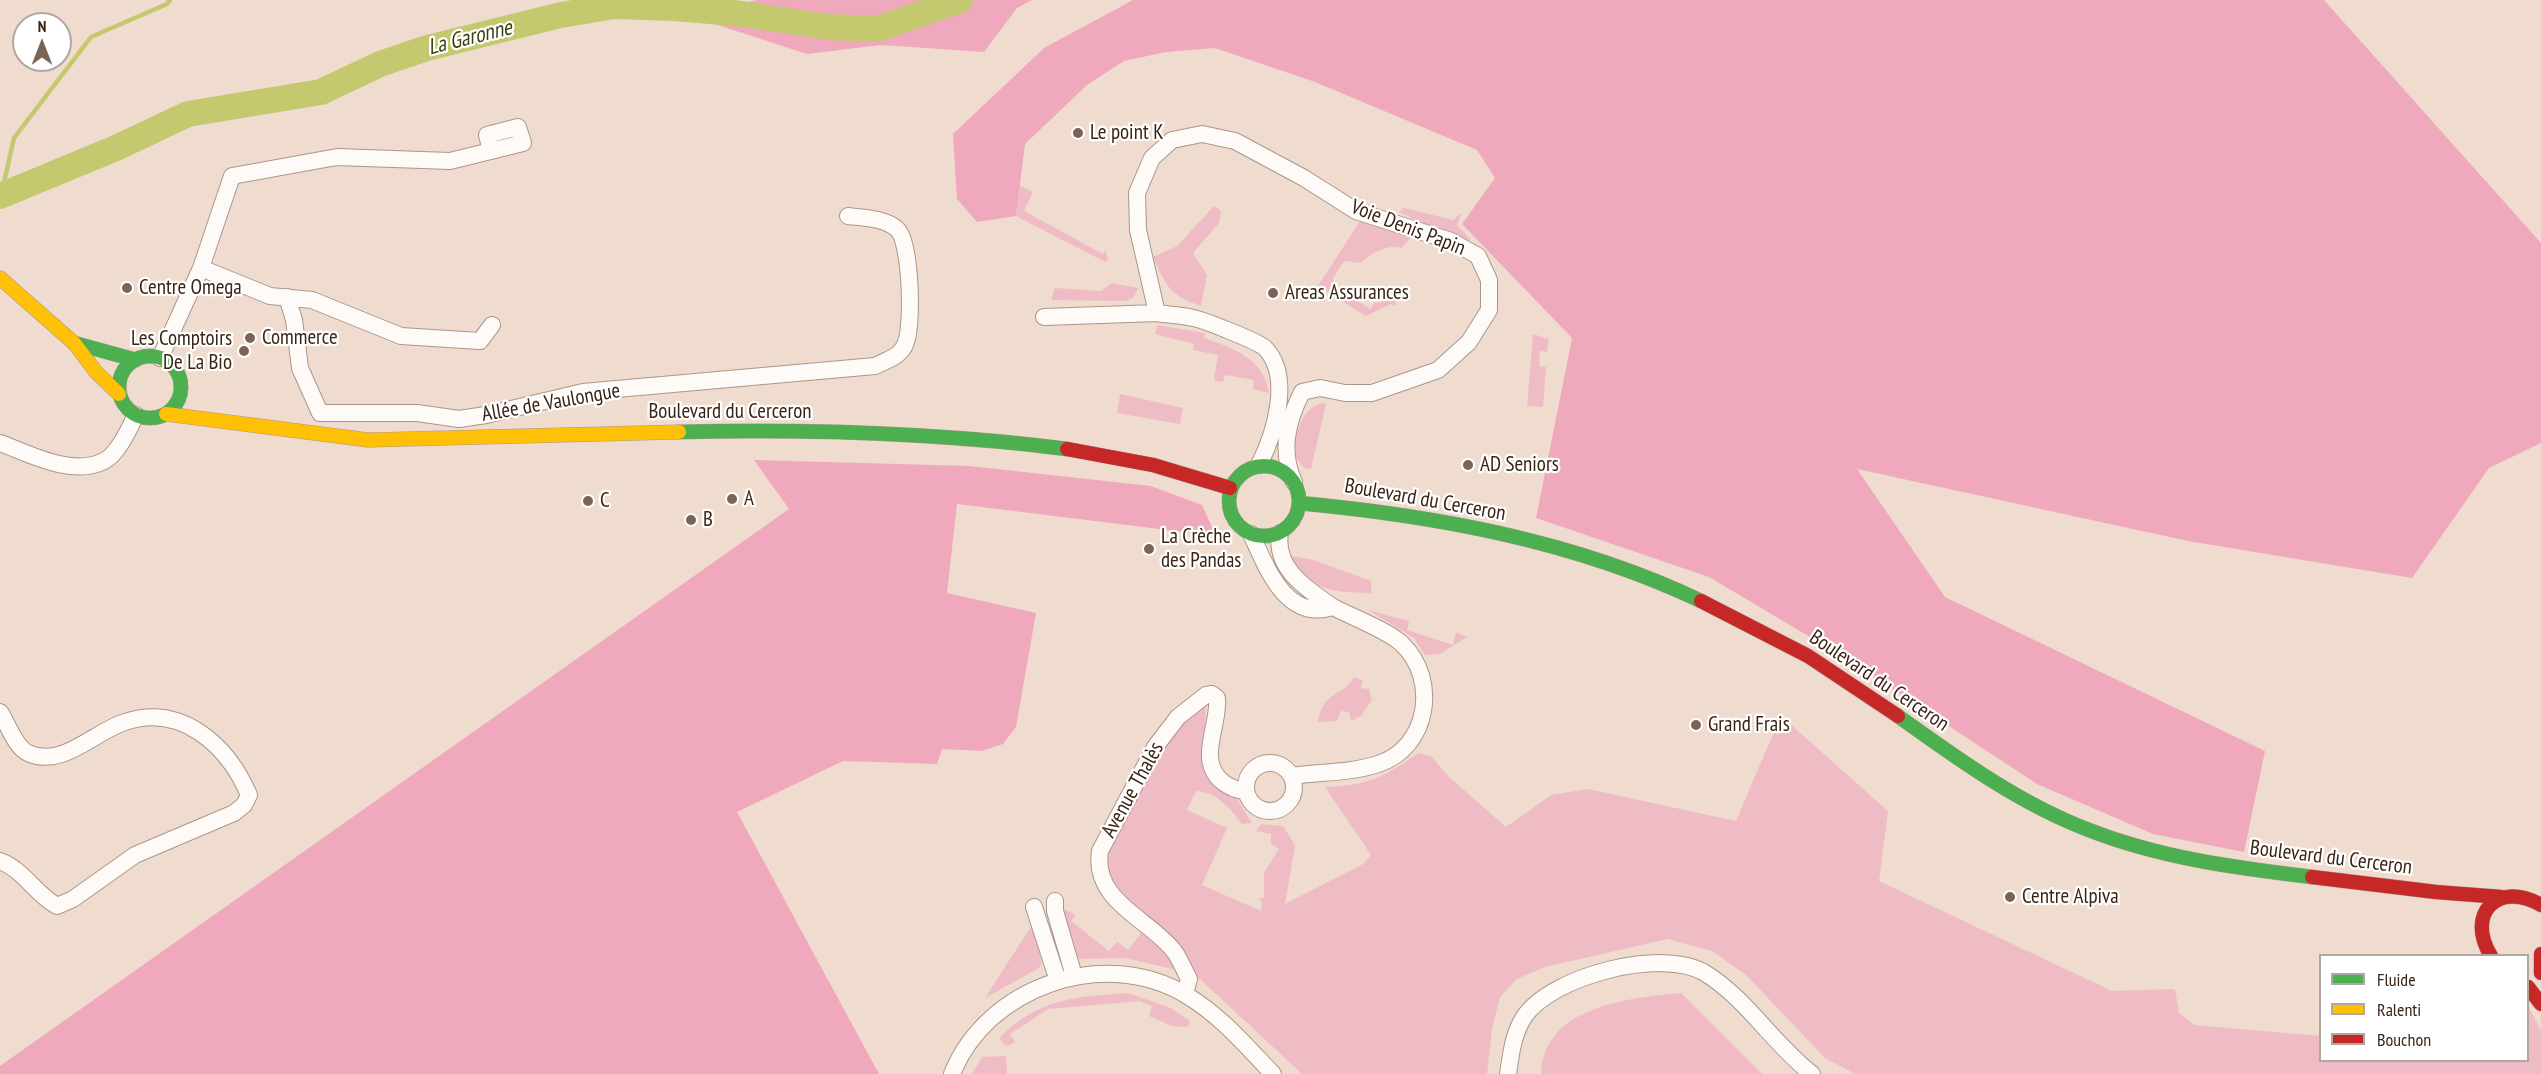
<!DOCTYPE html>
<meta charset="utf-8">
<style>
body{margin:0}
#map{position:relative;width:2541px;height:1074px;overflow:hidden;background:#efdcce;font-family:"PT Sans Narrow",sans-serif}
canvas{display:block}
.legend{position:absolute;left:2319px;top:954px;width:210px;height:108px;box-sizing:border-box;background:#fff;border:2px solid #b0a7a1;margin:0;padding:8px 10px;list-style:none;font-size:18px;color:#3a2414}
.legend li{display:flex;align-items:center;gap:12px;height:30px}
.legend b{width:30px;border:2px solid #b0a7a1}
.north{position:absolute;left:12px;top:12px;width:60px;height:60px;box-sizing:border-box;background:#fff;border:2px solid #b0a7a1;border-radius:50%;rotate:0deg;font-size:16px;font-weight:700;line-height:24px;text-align:center;color:#3a2414}
.north::after{content:'';display:block;margin:auto;width:21px;height:27px;background:#796455;clip-path:polygon(50% 0,100% 100%,50% 72%,0 100%)}
</style>
<div id="map">
<canvas width="2541" height="1074"></canvas>
<ul class="legend">
<li><b style="height:8px;background:#4caf50"></b>Fluide</li>
<li><b style="height:8px;background:#ffc107"></b>Ralenti</li>
<li><b style="height:8px;background:#c62828"></b>Bouchon</li>
</ul>
<div class="north">N</div>
</div>
<script>
const ctx = document.querySelector('canvas').getContext('2d');
ctx.lineJoin = 'round';
function paint(path, color) { ctx.fillStyle = color; ctx.fill(path, 'evenodd'); }
function stroke(path, color, width, dash) { ctx.strokeStyle = color; ctx.lineWidth = width; ctx.lineCap = dash ? 'butt' : 'round'; ctx.setLineDash(dash || []); ctx.stroke(path); }
function drawText(font, color, halo, rows, align = 'center') {
  ctx.font = font + ' "PT Sans Narrow",sans-serif'; ctx.lineWidth = 4.5; ctx.setLineDash([]); ctx.textBaseline = 'middle'; ctx.strokeStyle = halo; ctx.fillStyle = color; for (const [text, x, y, turn = 0] of rows) {
    ctx.save(); ctx.translate(x, y); ctx.rotate((+turn || 0) * Math.PI / 180); ctx.textAlign = isNaN(turn) ? turn : align; if (halo) ctx.strokeText(text, 0, 0); ctx.fillText(text, 0, 0); ctx.restore();
  }
}
paint(new Path2D(`
 M 1020,186 L 1033,192 L 1024,211 L 1103,254 L 1105,250 L 1108,260 L 1105,262 L 1016,216 Z
 M 1214,206 L 1221,211 L 1219,223 L 1193,253 L 1207,275 L 1201,306 C 1168,294 1167,287 1153,257 L 1177,246 Z
 M 1404,208 L 1453,220 L 1462,212 L 1457,225 L 1471,240 L 1465,242 L 1399,212 Z
 M 1360,221 L 1412,237 L 1401,248 C 1385,244 1372,254 1360,263 L 1344,261 L 1333,278 L 1334,286 L 1370,309 L 1375,302 L 1380,303 L 1385,294 L 1395,299 L 1396,306 L 1391,304 L 1366,316 L 1318,286 Z
 M 1112,283 L 1138,288 L 1133,298 L 1125,301 L 1051,300 L 1055,288 L 1101,291 Z
 M 1157,325 L 1205,333 L 1204,338 C 1234,349 1263,357 1269,393 L 1253,389 L 1254,380 L 1225,375 L 1223,382 L 1214,380 L 1218,355 L 1193,350 L 1194,344 L 1155,334 Z
 M 1533,334 L 1549,339 L 1547,352 L 1540,351 L 1539,366 L 1546,367 L 1543,407 L 1527,406 Z
 M 1120,394 L 1183,408 L 1180,424 L 1117,413 Z
 M 1323,403 L 1326,404 L 1311,469 L 1304,468 L 1294,455 C 1295,434 1301,408 1323,403 Z
 M 1291,556 L 1314,560 L 1371,581 L 1371,593 C 1331,592 1321,592 1290,564 Z
 M 1368,610 L 1409,621 L 1407,630 L 1453,645 L 1456,632 L 1467,637 L 1440,654 L 1425,655 L 1414,638 Z
 M 1354,677 L 1363,681 L 1361,688 L 1369,689 L 1372,700 L 1361,716 L 1351,721 L 1349,712 L 1341,711 L 1337,721 L 1318,722 C 1324,688 1342,699 1354,677 Z
 M 1201,704 L 1206,707 L 1204,748 L 1252,823 L 1242,824 C 1230,808 1217,792 1196,791 L 1187,810 L 1227,828 L 1202,885 L 1261,911 L 1262,901 L 1258,900 L 1264,897 L 1264,873 L 1279,849 L 1271,844 L 1271,834 L 1256,831 L 1261,824 L 1283,826 L 1295,845 L 1285,904 L 1363,864 L 1371,855 L 1325,787 C 1365,786 1386,777 1418,753 L 1431,756 L 1448,776 L 1506,827 L 1551,795 L 1588,789 L 1736,821 L 1779,720 L 1789,723 L 1888,811 L 1879,881 L 2112,991 L 2175,989 L 2179,1013 L 2195,1025 L 2320,1036 L 2320,1060 L 2528,1060 L 2528,1006 L 2541,1030 L 2541,1074 L 1855,1074 L 1825,1058 L 1746,975 L 1712,951 L 1668,939 L 1545,967 L 1517,979 L 1500,997 L 1492,1029 L 1487,1074 L 1302,1074 L 1186,966 L 1105,877 L 1102,857 L 1158,750 Z
 M 1062,908 L 1076,915 L 1071,921 L 1109,951 L 1117,942 L 1128,950 L 1141,933 L 1163,950 L 1177,970 L 1125,958 L 1077,959 Z
 M 1030,928 L 1034,930 L 1042,963 L 1039,968 L 985,998 Z
 M 1128,993 L 1171,1008 L 1191,1022 L 1187,1027 L 1172,1026 L 1149,1016 L 1152,1006 L 1140,1001 L 1048,1009 L 1010,1034 L 1015,1042 L 1006,1046 L 999,1038 C 1040,998 1073,997 1128,993 Z
 M 1681,993 L 1762,1074 L 1541,1074 C 1544,1006 1628,998 1681,993 Z
 M 1006,1056 L 1007,1074 L 972,1074 L 982,1057 Z`), '#efbcc6');
paint(new Path2D(`
 M 756,0 L 1032,0 L 1017,8 L 984,52 L 881,45 L 807,54 L 696,18 Z
 M 1133,0 L 2324,0 L 2541,243 L 2541,443 L 2489,468 L 2412,578 L 2188,541 L 1857,469 L 1945,597 L 2265,751 L 2244,852 L 2153,834 L 2037,784 L 1847,659 L 1709,577 L 1536,518 L 1572,338 L 1462,224 L 1495,178 L 1477,150 L 1315,82 L 1215,48 L 1166,52 L 1124,61 L 1087,85 L 1025,144 L 1016,216 L 977,222 L 957,199 L 953,134 L 1044,48 Z
 M 754,460 L 969,466 L 1151,486 L 1202,505 L 1216,536 L 957,504 L 947,593 L 1036,613 L 1016,727 L 1003,744 L 982,751 L 942,749 L 937,764 L 843,761 L 737,812 L 879,1074 L 0,1074 L 0,1066 L 789,509 Z`), '#f0a9bc');
stroke(new Path2D(`
 M 1,196 L 14,138 L 91,37 L 167,4 L 170,0`), '#c4c96f', 4.5);
stroke(new Path2D(`
 M 0,196 L 116,148 L 188,114 L 321,92 L 380,64 L 427,48 L 561,15 L 615,6 L 674,8 L 735,13 L 829,27 L 877,29 L 960,0`), '#c4c96f', 26);
const street = new Path2D(`
 M 201,268 L 270,296 L 312,300 L 401,336 L 480,341 L 492,325
 M 287,297 L 294,320 L 300,368 L 320,413 L 417,413 L 459,419 L 486,415 L 583,392 L 875,366 C 887,360 902,356 906,342 C 913,324 911,241 897,229 C 884,218 864,218 848,216
 M 1044,317 L 1157,313
 M 160,358 L 201,268 L 232,176 L 337,157 L 450,161 L 523,143 L 518,127 L 487,135 L 491,151
 M 0,443 C 30,454 72,477 104,461 C 118,454 129,429 136,415
 M 1259,465 C 1274,435 1293,377 1265,348 C 1259,342 1204,320 1193,318 C 1181,315 1169,315 1157,313 L 1138,230 L 1137,193 L 1152,158 L 1172,140 L 1202,134 L 1235,141 L 1304,178 L 1356,211 L 1451,241 L 1478,256 L 1489,280 L 1489,310 L 1469,342 L 1438,370 L 1372,393 L 1345,393 L 1320,388 L 1302,392 C 1287,422 1280,451 1294,482
 M 1280,533 C 1274,569 1307,589 1333,607
 M 1251,534 C 1267,568 1286,622 1333,607 C 1350,616 1389,631 1402,644 C 1439,679 1429,748 1378,764 C 1351,773 1320,772 1292,776
 M 0,712 C 8,724 15,747 28,753 C 62,769 95,731 125,722 C 182,703 228,746 249,795 L 244,805 L 234,813 L 135,855 L 73,899 L 57,906 C 35,894 24,870 0,861
 M1246 787a24 24 0 1 1 48 0a24 24 0 1 1-48 0Z
 M 1055,901 L 1055,911 L 1074,976
 M 1034,907 L 1058,981
 M 1185,994 L 1189,979 C 1184,970 1180,959 1174,951 C 1148,918 1092,901 1100,851 L 1155,747 L 1178,717 L 1206,695 L 1212,694 L 1217,698 C 1220,726 1195,761 1224,783 C 1232,788 1236,790 1245,791
 M 952,1074 C 987,986 1105,946 1186,995 C 1220,1015 1246,1046 1273,1074
 M 1508,1074 C 1511,1054 1513,1034 1524,1017 C 1551,976 1663,947 1705,973 C 1747,999 1773,1044 1812,1074`);
const fast = new Path2D(`
 M 74,343 L 136,360
 M119 387a31 31 0 1 1 62 0a31 31 0 1 1-62 0Z
 M 679,432 C 808,429 939,433 1067,449
 M1229 501a35 35 0 1 1 70 0a35 35 0 1 1-70 0Z
 M 1299,503 C 1437,516 1575,541 1701,601
 M 1898,716 C 1958,759 2020,804 2089,830 C 2160,858 2237,868 2312,877`);
const slow = new Path2D(`
 M 0,278 L 74,343 L 96,372 L 119,394
 M 166,414 L 368,440 L 679,432`);
const jam = new Path2D(`
 M 1067,449 L 1153,465 L 1230,488
 M 1701,601 L 1808,656 L 1898,716
 M 2312,877 L 2436,892 L 2501,897
 M 2541,954 L 2541,973
 M 2491,956 C 2465,914 2498,880 2541,905
 M 2528,987 L 2541,1004`);
stroke(street, '#aa978a', 18);
stroke(fast, '#aa978a', 15);
stroke(slow, '#aa978a', 15);
stroke(jam, '#aa978a', 15);
stroke(street, '#fdfaf8', 16);
stroke(fast, '#4caf50', 14);
stroke(slow, '#ffc107', 14);
stroke(jam, '#c62828', 14);
for (const [x, y, r, color] of [
 [1078,133,6,"#796455"],
 [127,288,6,"#796455"],
 [1273,293,6,"#796455"],
 [250,338,6,"#796455"],
 [244,351,6,"#796455"],
 [1468,465,6,"#796455"],
 [732,499,6,"#796455"],
 [588,501,6,"#796455"],
 [691,520,6,"#796455"],
 [1149,549,6,"#796455"],
 [1696,725,6,"#796455"],
 [2010,897,6,"#796455"]
]) { const dot = new Path2D(); dot.arc(x, y, r, 0, 2 * Math.PI); ctx.fillStyle = color; ctx.fill(dot); stroke(dot, '#fff', 2); }
drawText('21px', '#3a2414', '#fff', [
 ["Le point K",1090,133],
 ["Centre Omega",139,288],
 ["Areas Assurances",1285,293],
 ["Commerce",262,338],
 ["Les Comptoirs",232,339,"right"],
 ["De La Bio",232,363,"right"],
 ["AD Seniors",1480,465],
 ["A",744,499],
 ["C",600,501],
 ["B",703,520],
 ["La Crèche",1161,537],
 ["des Pandas",1161,561],
 ["Grand Frais",1708,725],
 ["Centre Alpiva",2022,897]
], 'left');
drawText('21px', '#3a2414', '#fff', [
 ["Voie Denis Papin",1408,228,21],
 ["Allée de Vaulongue",551,403,-10],
 ["Boulevard du Cerceron",730,412],
 ["Boulevard du Cerceron",1425,500,10],
 ["Boulevard du Cerceron",1879,681,34],
 ["Avenue Thalès",1133,790,-61],
 ["Boulevard du Cerceron",2331,858,7]
]);
drawText('italic 22px', '#3b400e', '#fff', [
 ["La Garonne",470,38,-14]
]);
</script>
